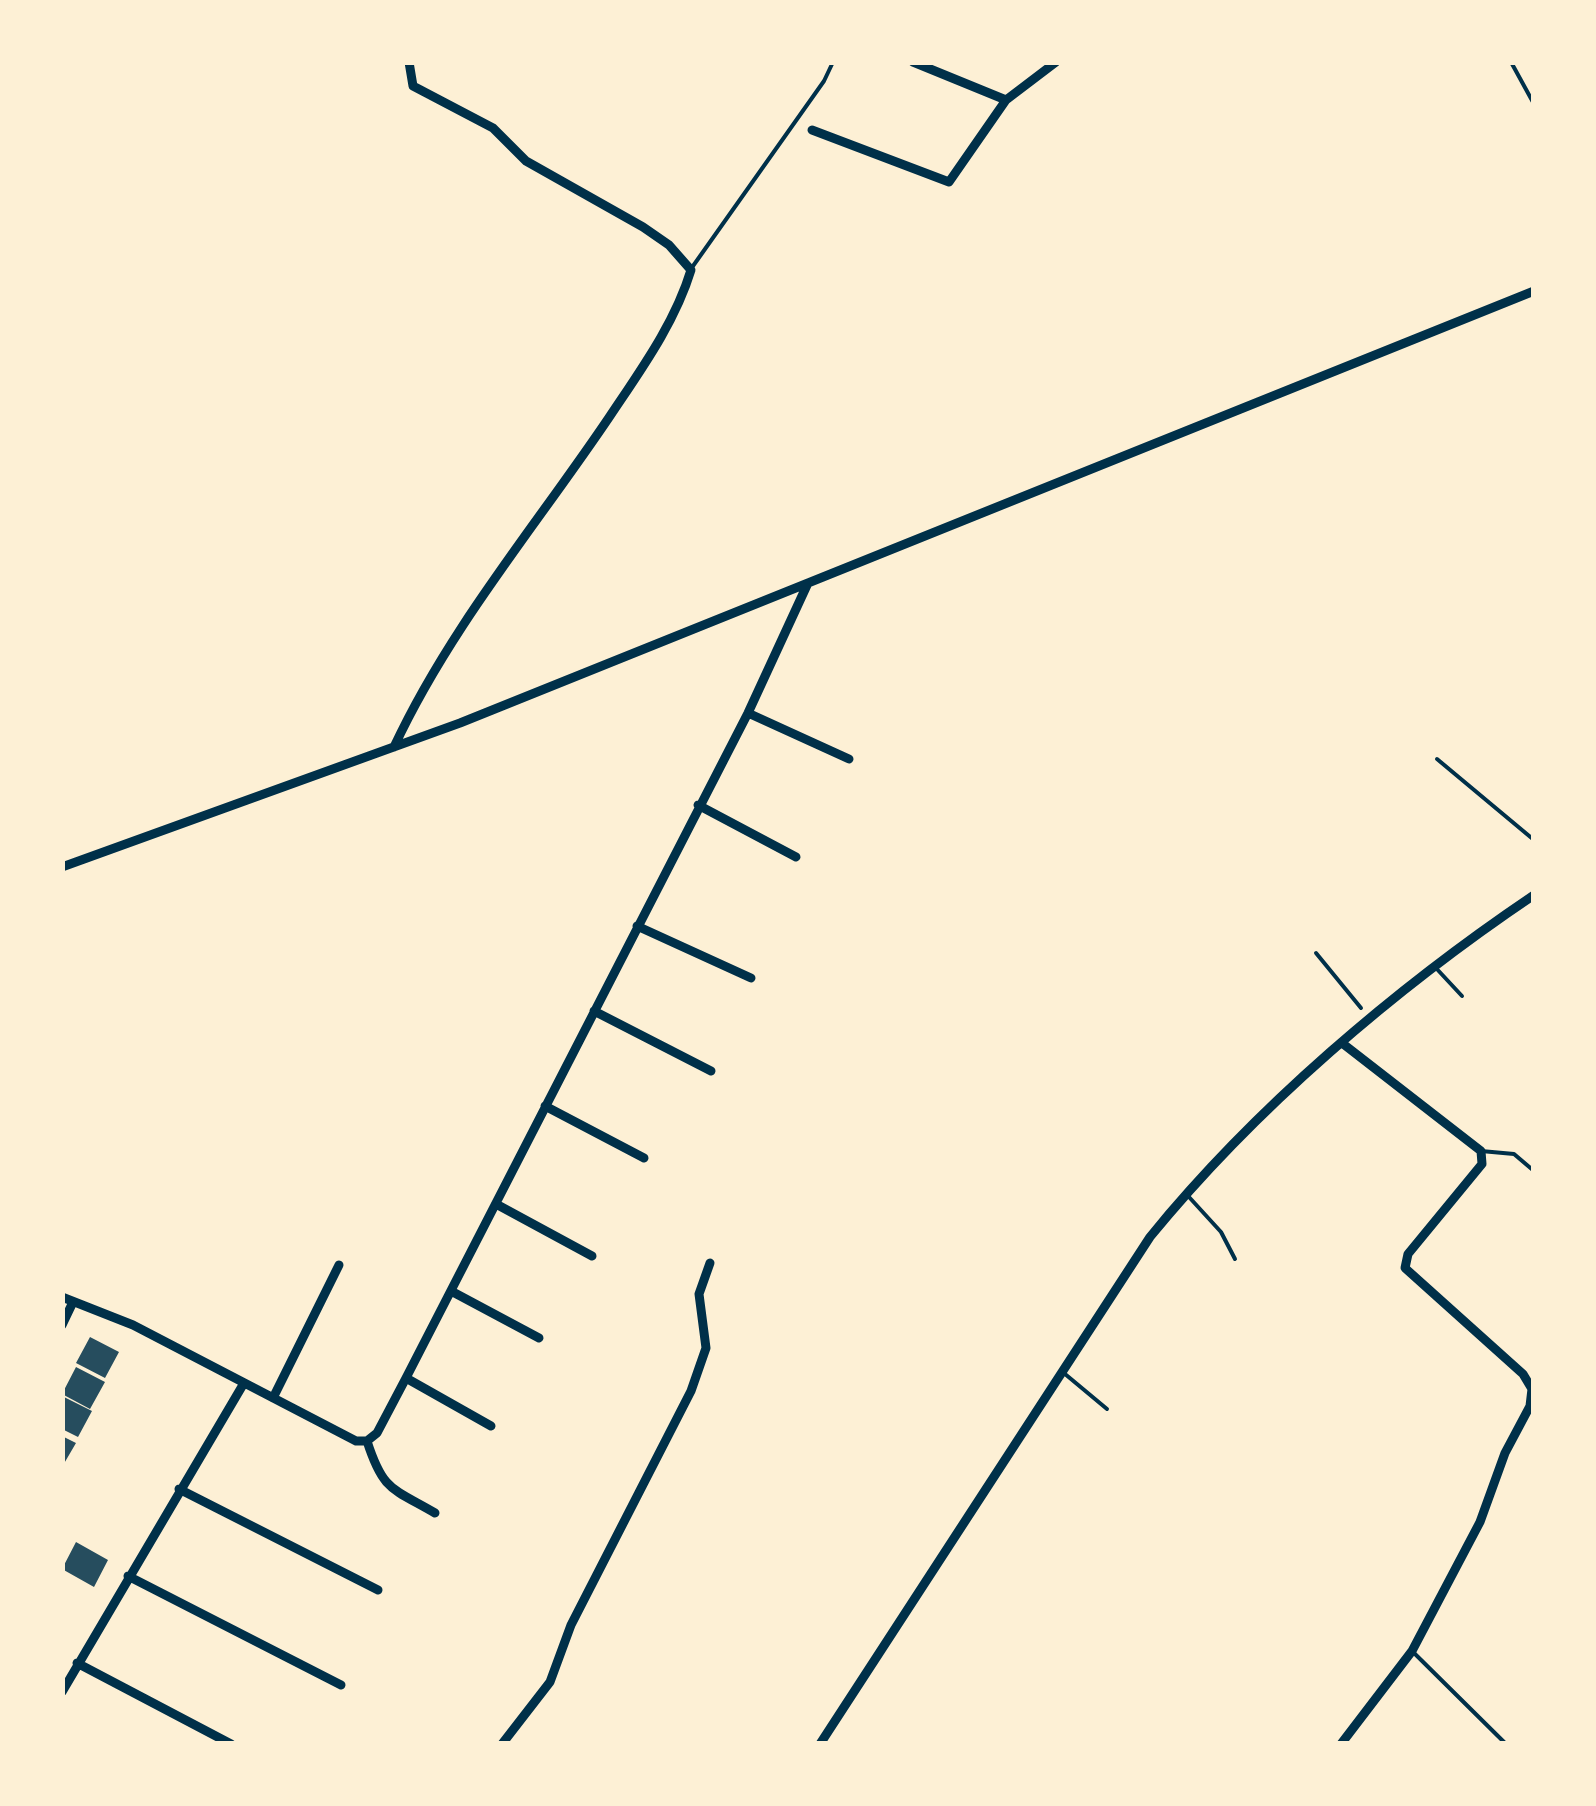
<!DOCTYPE html>
<style>
body{margin:0}
#map{position:relative;width:1596px;height:1806px;overflow:hidden;background:#fdf0d5;font-family:Poppins,sans-serif}
canvas{display:block}
.frame{position:absolute;inset:0;border:65px solid #fdf0d5;pointer-events:none}
</style>
<div id="map">
<canvas width="1596" height="1806"></canvas>
<div class="frame"></div>
</div>
<script>
const ctx = document.querySelector('canvas').getContext('2d');
ctx.lineJoin = 'round';
function paint(path, color) { ctx.fillStyle = color; ctx.fill(path, 'evenodd'); }
function stroke(path, color, width, dash) { ctx.strokeStyle = color; ctx.lineWidth = width; ctx.lineCap = dash ? 'butt' : 'round'; ctx.setLineDash(dash || []); ctx.stroke(path); }
paint(new Path2D(`
 M 90,1337 L 119,1352 L 105,1378 L 76,1363 Z
 M 76,1367 L 105,1382 L 90,1409 L 62,1394 Z
 M 62,1396 L 92,1411 L 78,1437 L 62,1429 Z
 M 62,1436 L 76,1443 L 62,1467 Z
 M 76,1542 L 108,1560 L 94,1587 L 62,1569 Z`), '#264d5e');
stroke(new Path2D(`
 M 1316,953 L 1361,1008`), '#003049', 4);
stroke(new Path2D(`
 M 1511,62 L 1534,104
 M 693,266 L 824,81 L 833,62
 M 1437,759 L 1534,840
 M 1435,967 L 1462,996
 M 1481,1151 L 1514,1154 L 1534,1171
 M 1189,1197 L 1221,1232 L 1235,1259
 M 1065,1374 L 1107,1409
 M 1412,1651 L 1506,1744`), '#003049', 4);
stroke(new Path2D(`
 M 913,62 L 1006,100
 M 812,130 L 949,182 L 1006,100 L 1056,62
 M 748,713 L 849,759
 M 394,747 C 450,627 536,526 610,416 C 640,371 675,323 691,270 L 669,245 L 643,227 L 526,161 L 493,128 L 413,86 L 409,62
 M 698,805 L 796,857
 M 62,867 L 460,723 L 1534,291
 M 637,926 L 751,978
 M 594,1011 L 711,1071
 M 545,1106 L 644,1158
 M 496,1204 L 592,1256
 M 451,1291 L 539,1338
 M 62,1297 L 133,1325 L 356,1441 L 367,1441
 M 62,1325 L 73,1302
 M 406,1378 L 491,1426
 M 273,1398 L 339,1265
 M 367,1441 L 377,1433 L 406,1378 L 748,713 L 808,583
 M 367,1441 C 383,1491 392,1488 435,1513
 M 179,1489 L 378,1590
 M 128,1576 L 341,1685
 M 77,1663 L 231,1744
 M 62,1692 L 244,1383
 M 502,1744 L 550,1682 L 571,1625 L 691,1391 L 706,1348 L 699,1294 L 710,1263
 M 820,1744 L 1150,1237 C 1255,1108 1396,988 1534,895
 M 1341,1744 L 1412,1651 L 1480,1522 L 1505,1453 L 1530,1406 L 1532,1389 L 1523,1374 L 1405,1268 L 1408,1254 L 1482,1164 L 1481,1151 L 1342,1043`), '#003049', 9);
</script>
